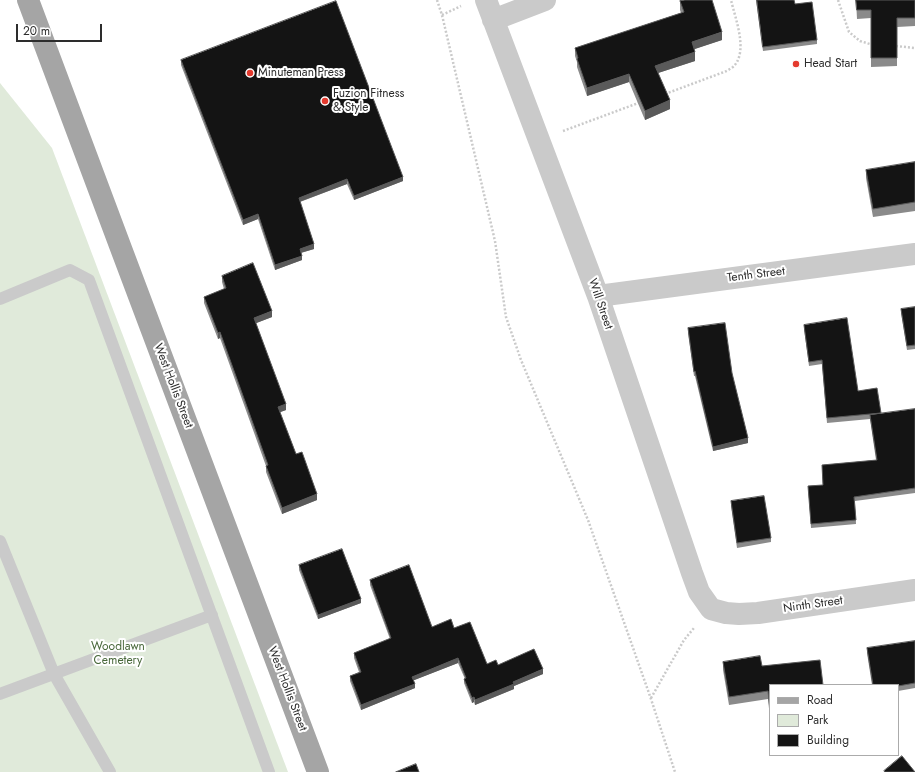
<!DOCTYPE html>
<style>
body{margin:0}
#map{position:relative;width:915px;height:772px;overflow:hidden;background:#fff;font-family:Jost,sans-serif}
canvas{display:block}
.legend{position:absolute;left:769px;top:684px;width:130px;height:72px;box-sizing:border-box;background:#fff;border:1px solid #ababab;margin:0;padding:5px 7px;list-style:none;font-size:12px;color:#2d2d2d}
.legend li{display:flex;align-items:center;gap:8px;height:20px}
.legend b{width:20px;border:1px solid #ababab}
.scale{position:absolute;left:16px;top:24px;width:86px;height:18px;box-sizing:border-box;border:2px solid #2d2d2d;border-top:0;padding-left:5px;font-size:12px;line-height:14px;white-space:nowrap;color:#2d2d2d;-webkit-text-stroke:3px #fff;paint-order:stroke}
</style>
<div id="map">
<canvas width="915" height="772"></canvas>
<ul class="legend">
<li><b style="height:5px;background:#a5a5a5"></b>Road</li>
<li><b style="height:11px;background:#e0eada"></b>Park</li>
<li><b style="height:11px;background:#141414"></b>Building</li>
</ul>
<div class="scale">20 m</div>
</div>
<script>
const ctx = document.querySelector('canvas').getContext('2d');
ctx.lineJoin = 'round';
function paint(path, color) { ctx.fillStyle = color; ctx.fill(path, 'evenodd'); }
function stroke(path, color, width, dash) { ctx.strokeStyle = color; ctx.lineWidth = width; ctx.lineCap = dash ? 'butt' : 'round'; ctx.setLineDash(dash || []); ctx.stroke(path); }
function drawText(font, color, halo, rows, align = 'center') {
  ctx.font = font + ' Jost,sans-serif'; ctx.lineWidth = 4; ctx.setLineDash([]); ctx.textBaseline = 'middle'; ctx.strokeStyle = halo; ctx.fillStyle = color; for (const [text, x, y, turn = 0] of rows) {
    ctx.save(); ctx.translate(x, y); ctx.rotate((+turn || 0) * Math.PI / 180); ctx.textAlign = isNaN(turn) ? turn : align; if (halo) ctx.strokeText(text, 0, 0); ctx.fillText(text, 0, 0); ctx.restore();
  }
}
paint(new Path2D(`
 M 0,83 L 52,148 L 288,772 L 0,772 Z`), '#e0eada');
stroke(new Path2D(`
 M 437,0 L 442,15 L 495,241 L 506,317 L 521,360 L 588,520 L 651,699 L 675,772
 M 838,0 L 849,32 L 860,41 L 873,45
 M 442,15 L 461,6
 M 896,46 L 915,48
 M 665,94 L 724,72 C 727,71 730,69 733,67 C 749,52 735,18 731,0
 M 563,131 L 641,102
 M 651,698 L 684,640 L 694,628`), '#cacaca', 2.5, [2, 2]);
stroke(new Path2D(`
 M 0,299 L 70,270 L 89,280 L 269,772
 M 0,541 L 54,674 L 110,772
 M 0,694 L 212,615`), '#cacaca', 12);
stroke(new Path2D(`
 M 486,0 L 598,296 L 692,573 L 699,592 L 711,609 L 726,613 L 739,614 L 758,613 L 915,590
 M 493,20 L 545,0
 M 598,296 L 915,254`), '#cacaca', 22);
stroke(new Path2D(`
 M 28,0 L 122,251 L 318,772`), '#a5a5a5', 22);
paint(new Path2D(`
 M 756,0 L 794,0 L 795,4 L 817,40 L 817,44 L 763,51 Z
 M 856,0 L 915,0 L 915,26 L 897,27 L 897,66 L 871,67 L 871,18 L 857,19 Z
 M 680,1 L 722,40 L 694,49 L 695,61 L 658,73 L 670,109 L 645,120 L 629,82 L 587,96 L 577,67 L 577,62 L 575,56 L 575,48 L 681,13 L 680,10 Z
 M 181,60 L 403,181 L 354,200 L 347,184 L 300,202 L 314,249 L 301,253 L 302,260 L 275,270 L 258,219 L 243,225 L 181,65 Z
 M 915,162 L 915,211 L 873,217 L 866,178 L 866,170 Z
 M 222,276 L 272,317 L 256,323 L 286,410 L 280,412 L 296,454 L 317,500 L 282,514 L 266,472 L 266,466 L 220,338 L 218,339 L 204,303 L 204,297 L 224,289 L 222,282 Z
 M 915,307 L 915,349 L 907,350 L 901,313 L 901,309 Z
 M 804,325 L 858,391 L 881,414 L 915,409 L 915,493 L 855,501 L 856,524 L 811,528 L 808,486 L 823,485 L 822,465 L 876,460 L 870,419 L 827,423 L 822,364 L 809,366 L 804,329 Z
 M 688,328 L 732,373 L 748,443 L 713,451 L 695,376 L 694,376 L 688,333 Z
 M 731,501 L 771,538 L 771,542 L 737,548 L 731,506 Z
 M 299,565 L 361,603 L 318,619 L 299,570 Z
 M 370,580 L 432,627 L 454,628 L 487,664 L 498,665 L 543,674 L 514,686 L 514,689 L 475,705 L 474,702 L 472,703 L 464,683 L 464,679 L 465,679 L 458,663 L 414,680 L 415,688 L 361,710 L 350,681 L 350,676 L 359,672 L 354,658 L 354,653 L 390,639 L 370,585 Z
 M 915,641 L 915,688 L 898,691 L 898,685 L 872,685 L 867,653 L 867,648 Z
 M 723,662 L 762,666 L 770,685 L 770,718 L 768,699 L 729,705 L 723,670 Z`), '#8a8a8a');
paint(new Path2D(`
 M 722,32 L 722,40 L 692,50 L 692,42 Z
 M 695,52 L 695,61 L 655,74 L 655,66 Z
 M 629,74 L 629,82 L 587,96 L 587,88 Z
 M 670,100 L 670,109 L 645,120 L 645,111 Z
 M 403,177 L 403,181 L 354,200 L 354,196 Z
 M 347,179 L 347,184 L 299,202 L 299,198 Z
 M 258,214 L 258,219 L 243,225 L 243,220 Z
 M 314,244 L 314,249 L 300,253 L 300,249 Z
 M 302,256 L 302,260 L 275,270 L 275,265 Z
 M 272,311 L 272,317 L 254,324 L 254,318 Z
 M 220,332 L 220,338 L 218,339 L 218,333 Z
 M 286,404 L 286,410 L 278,413 L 278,407 Z
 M 748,438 L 748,443 L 713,451 L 713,447 Z
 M 317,494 L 317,500 L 282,514 L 282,508 Z
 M 361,599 L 361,603 L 318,619 L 318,615 Z
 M 458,658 L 458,663 L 412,681 L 412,677 Z
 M 543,669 L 543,674 L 514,686 L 514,689 L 475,705 L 475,700 L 513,682 Z
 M 415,684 L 415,688 L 361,710 L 361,705 Z
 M 474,697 L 474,702 L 472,703 L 472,698 Z`), '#5a5a5a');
const building = new Path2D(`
 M 685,0 L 712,0 L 722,32 L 692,42 L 695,52 L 655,66 L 670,100 L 645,111 L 629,74 L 587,88 L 577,59 L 578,58 L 575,48 L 684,12 L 680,1 Z
 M 757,0 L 794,0 L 795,4 L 812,2 L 817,40 L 763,47 Z
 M 856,0 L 915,0 L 915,18 L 897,18 L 897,58 L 871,58 L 871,10 L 857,10 Z
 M 336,1 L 403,177 L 354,196 L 347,179 L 299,198 L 314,244 L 300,249 L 302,256 L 275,265 L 258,214 L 243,220 L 181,60 Z
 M 915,162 L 915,202 L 873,209 L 866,170 Z
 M 253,263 L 272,311 L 254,318 L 286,404 L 278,407 L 296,454 L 302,452 L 317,494 L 282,508 L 266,466 L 268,465 L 220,332 L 218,333 L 204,297 L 226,288 L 222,276 Z
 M 915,307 L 915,345 L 907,346 L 901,309 Z
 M 847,318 L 858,391 L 877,388 L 881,413 L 827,418 L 822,360 L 809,362 L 804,325 Z
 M 725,323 L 732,373 L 748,438 L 713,447 L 695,371 L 694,372 L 688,328 Z
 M 915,409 L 915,488 L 854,497 L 856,520 L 811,524 L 808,486 L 823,485 L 822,465 L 877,460 L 870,415 Z
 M 764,496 L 771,538 L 737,543 L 731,501 Z
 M 342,549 L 361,599 L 318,615 L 299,565 Z
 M 409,565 L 432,627 L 451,619 L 454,628 L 470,622 L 487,664 L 496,660 L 498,665 L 534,649 L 543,669 L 513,682 L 514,684 L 475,700 L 474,697 L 472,698 L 464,679 L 466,678 L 458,658 L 412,677 L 415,684 L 361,705 L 350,676 L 361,672 L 354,653 L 391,638 L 370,580 Z
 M 915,641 L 915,683 L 898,686 L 898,685 L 873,685 L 867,648 Z
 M 760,656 L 762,666 L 820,660 L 823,685 L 770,685 L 770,710 L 768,691 L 729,697 L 723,662 Z
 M 902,756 L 915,772 L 885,772 L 884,771 Z
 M 416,764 L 419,772 L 396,772 Z`);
paint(building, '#141414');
stroke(building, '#5a5a5a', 1);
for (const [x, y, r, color] of [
 [796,64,4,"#e43a2e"],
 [250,73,4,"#e43a2e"],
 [325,101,4,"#e43a2e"]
]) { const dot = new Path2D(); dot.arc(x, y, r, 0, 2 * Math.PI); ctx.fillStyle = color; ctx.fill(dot); stroke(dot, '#fff', 1.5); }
drawText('12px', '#2d2d2d', '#fff', [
 ["Head Start",804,64],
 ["Minuteman Press",258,73],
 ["Fuzion Fitness",333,94],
 ["& Style",333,108]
], 'left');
drawText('12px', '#2d2d2d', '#fff', [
 ["Tenth Street",756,275,-7],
 ["Will Street",600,304,71],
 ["West Hollis Street",173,386,69],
 ["Ninth Street",813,605,-8],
 ["West Hollis Street",287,689,69]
]);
drawText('12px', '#49683b', '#fff', [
 ["Woodlawn",118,647],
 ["Cemetery",118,661]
]);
</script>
